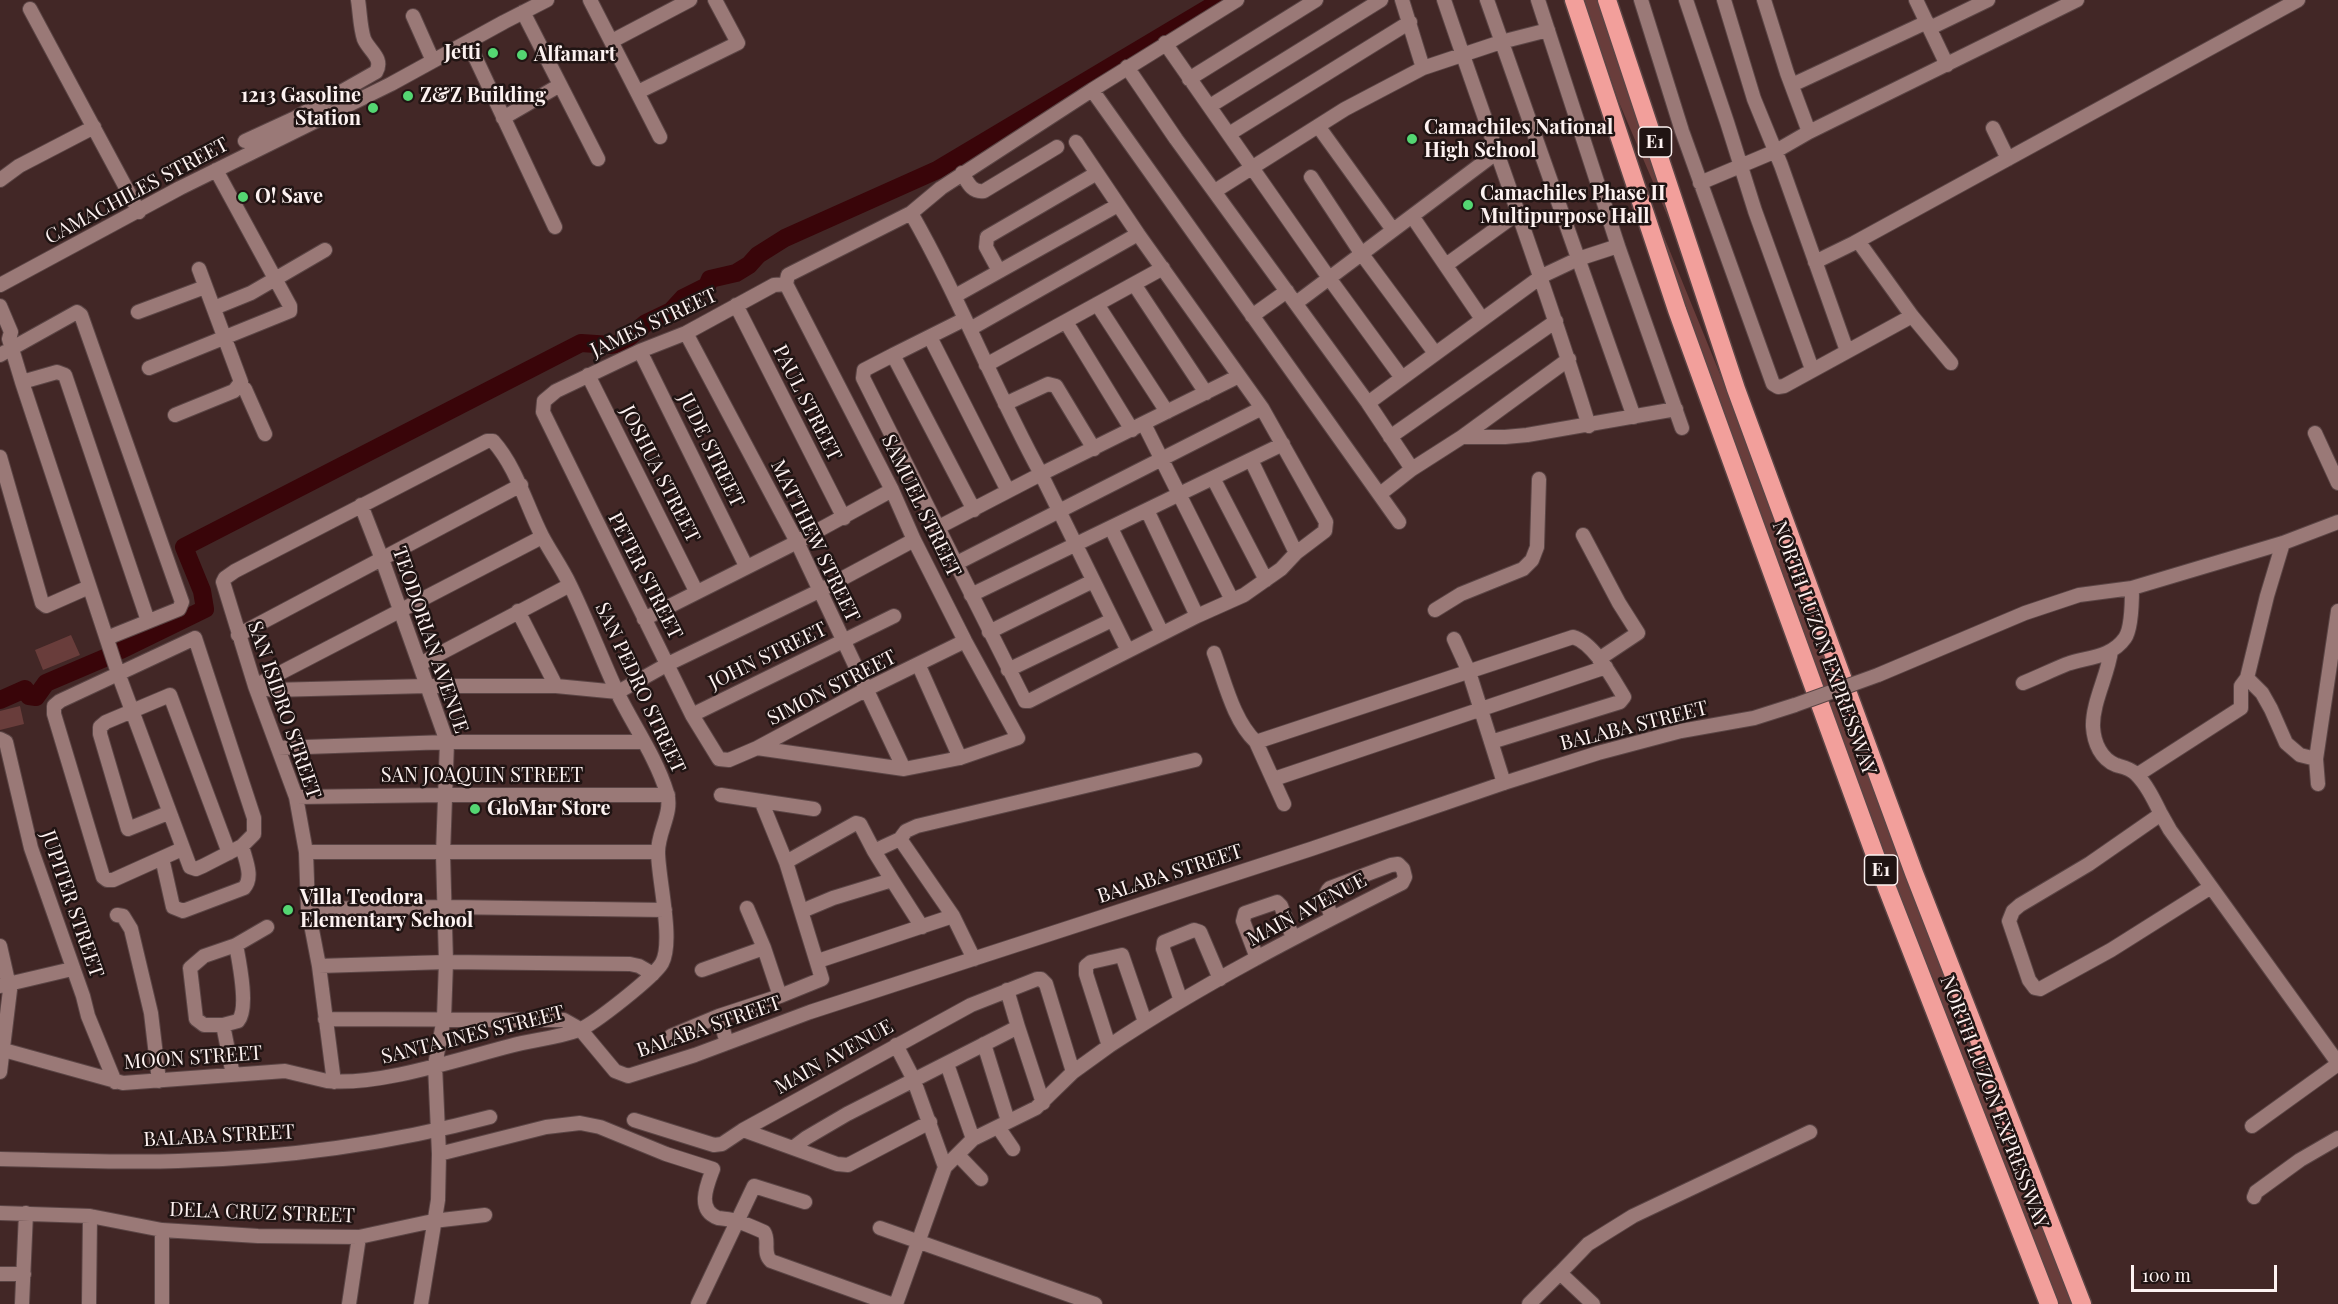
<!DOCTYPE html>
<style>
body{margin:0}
#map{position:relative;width:2338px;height:1304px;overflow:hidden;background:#422726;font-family:"Playfair Display",serif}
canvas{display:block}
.scale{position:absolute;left:2131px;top:1265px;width:146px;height:27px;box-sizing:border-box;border:3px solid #fdf2f1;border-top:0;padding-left:8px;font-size:18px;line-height:21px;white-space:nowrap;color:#fdf2f1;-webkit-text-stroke:4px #201413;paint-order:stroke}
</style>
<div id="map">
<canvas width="2338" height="1304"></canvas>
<div class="scale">100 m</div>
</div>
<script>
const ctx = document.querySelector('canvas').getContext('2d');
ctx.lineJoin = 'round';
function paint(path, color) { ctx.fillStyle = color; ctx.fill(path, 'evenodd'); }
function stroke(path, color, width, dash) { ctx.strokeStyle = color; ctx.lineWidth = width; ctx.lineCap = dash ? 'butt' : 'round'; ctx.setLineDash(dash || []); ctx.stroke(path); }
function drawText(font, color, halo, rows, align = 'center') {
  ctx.font = font + ' "Playfair Display",serif'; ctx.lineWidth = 5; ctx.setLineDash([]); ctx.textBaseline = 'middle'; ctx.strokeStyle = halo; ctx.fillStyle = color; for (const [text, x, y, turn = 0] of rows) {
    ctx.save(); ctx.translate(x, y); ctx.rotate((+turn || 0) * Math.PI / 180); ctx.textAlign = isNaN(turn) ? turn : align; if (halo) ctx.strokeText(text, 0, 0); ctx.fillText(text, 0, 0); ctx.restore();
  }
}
paint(new Path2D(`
 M 1584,0 L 1599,0 L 1676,236 L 1618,100 Z
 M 1660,227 L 1760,472 L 1839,690 L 1820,697 L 1655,229 Z
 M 71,635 L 80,655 L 43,670 L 35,650 Z
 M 1842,699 L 2075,1304 L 2053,1304 L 1823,705 Z
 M 20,706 L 24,724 L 0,730 L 0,711 Z`), '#693d3b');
stroke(new Path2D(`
 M 121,650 L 205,609 L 202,591 L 184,547 L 581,343 L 611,345 L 622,343 L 646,323 L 671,311 L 683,298 L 707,286 L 710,279 L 736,273 L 749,265 L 758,255 L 785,238 L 937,170 L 1222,0
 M 0,700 L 25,689 L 29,696 L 36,697 L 46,683 L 107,657`), '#390509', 18);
const minor = new Path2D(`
 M 590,0 L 660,137
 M 1237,0 L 1092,90 L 1399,522
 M 1402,0 L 1423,68
 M 1444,0 C 1492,142 1545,282 1589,426
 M 1487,0 L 1634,417
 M 1538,0 L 1618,246 L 1682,428
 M 1641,0 L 1682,131 L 1773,384 L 1778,387 L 1784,386 L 1912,316
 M 1686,0 L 1727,122 L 1755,211 L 1812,369
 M 1724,0 L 1754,99 L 1781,165 L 1847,351
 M 1764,0 L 1787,73 L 1809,132
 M 1916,0 L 1947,65
 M 30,9 L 139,212
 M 523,12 L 598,159
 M 413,16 L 433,61
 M 1930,28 L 1988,0
 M 612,41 L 690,0
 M 468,42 L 555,227
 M 1165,43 L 1329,278 L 1402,378
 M 1127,67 L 1176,139 L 1368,403 L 1412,469
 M 1189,79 L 1316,0
 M 1792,85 L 1927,22
 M 638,92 L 738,43 L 715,0
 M 1210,106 L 1381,0
 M 503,118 L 560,85
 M 1318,126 L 1393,230
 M 1993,128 L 2008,159
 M 1229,134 L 1410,22
 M 245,141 L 295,118 L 376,72 C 384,58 369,51 364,39 C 360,27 360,12 358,0
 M 962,173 C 968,183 972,193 984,191 L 1057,147
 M 1311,177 L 1361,253 L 1435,353
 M 0,180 L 19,166 L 94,127
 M 1700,183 L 1776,151 L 1809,132 L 2077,0
 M 1215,191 L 1345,109 L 1423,68 L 1501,42 L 1548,30
 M 1412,216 L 1482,319
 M 1858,241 L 1912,316 L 1951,363
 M 1815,262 L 1854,243 L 2298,0
 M 1446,265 L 1518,213
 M 999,271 L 986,247 L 987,237 L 1097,173
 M 786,284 L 788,275 L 911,213
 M 1134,284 L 1206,393
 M 0,285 L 180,188 L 391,84 L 504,22 L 547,0
 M 955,296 L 1118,205
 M 1296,303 L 1496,153
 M 1097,304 L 1167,412
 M 736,305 L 844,518
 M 0,306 L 11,332 L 9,339 L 22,382 L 118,673 L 190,867 L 196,869 L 203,866 L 242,846 L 254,834 L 254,818 L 195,638 L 60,701 L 54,706 L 54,714 L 103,877 L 107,880 L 113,880 L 182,849
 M 214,308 L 251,293 L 325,250
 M 138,312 L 205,287
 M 1252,316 L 1287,291
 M 965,319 L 893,355 L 974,510
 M 1066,322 L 1132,430
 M 970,329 L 1138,234
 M 686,333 L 797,542 L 904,769
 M 930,337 L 1008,491
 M 640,351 L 746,566
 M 0,355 L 77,312 L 81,315 L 182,602 L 179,609 L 107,638
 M 893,355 L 864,370 L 863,378 L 1025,701 L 1029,701 L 1197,616 L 1244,595 L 1281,569 L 1296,553 L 1325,531 L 1326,522 L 1262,408 L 1138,234 L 1076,142
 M 986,365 L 1163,268
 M 149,368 L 290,311 L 290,306 L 216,170
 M 588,375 L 696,591
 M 22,382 L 57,372 L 65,375 L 148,621
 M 239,387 L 245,389 L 265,434
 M 1368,403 L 1542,276 L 1578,259 L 1618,246
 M 1005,404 L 1048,384 L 1056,386 L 1094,449
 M 175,415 L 234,391 L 241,382 L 199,269
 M 1144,424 L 1232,600
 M 2315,433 L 2338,483
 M 1390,437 L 1556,321
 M 1462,437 L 1569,359
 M 0,457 L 42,603 L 46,606 L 89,587
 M 1251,460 L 1296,553
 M 1213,478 L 1266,580
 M 1380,494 L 1412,469 L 1462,437 L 1505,437 L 1527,435 L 1676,409
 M 361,505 L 382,559 L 447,742 L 443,854 L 446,962 L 444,1018 L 435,1065 L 439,1154 L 438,1200 L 421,1304
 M 1147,510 L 1197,616
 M 937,528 L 1041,474 C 994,388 959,297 911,213 L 941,188 L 1092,90
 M 1111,528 L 1162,633
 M 1583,535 L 1619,603 L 1638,633 L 1599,659
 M 955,564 L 1262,408
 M 971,595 L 1283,444
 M 1435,610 L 1461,594 L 1523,569 L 1532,560 L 1537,547 L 1539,479
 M 518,611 L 556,686
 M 644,619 L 797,542 L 892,490
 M 989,632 L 1093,581
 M 238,635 L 521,485
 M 1454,639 L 1469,672 L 1504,783
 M 1128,651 L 1041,474 L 1239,376
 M 2111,651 C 2108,675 2092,703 2093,727 C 2094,743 2101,759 2116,765 C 2123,767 2130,768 2136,774 C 2147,785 2154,800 2161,814 L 2089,864 L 2020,905 L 2013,911 L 2009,921 L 2029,980 L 2035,988 L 2040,989 L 2111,950 L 2211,887
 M 1214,653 C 1225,682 1233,720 1256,742 L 1284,804
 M 420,664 L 570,585
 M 919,666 L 960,758
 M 1008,670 L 1112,620
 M 1878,675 L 2025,613 L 2079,595 L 2132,588 L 2283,543 L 2338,522
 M 2247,678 L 2262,693 L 2271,709 L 2286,743 L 2300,755 L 2316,759
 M 2023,683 C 2038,677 2052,670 2067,664 C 2087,657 2111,658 2125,638 C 2132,628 2132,600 2132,588
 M 255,686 L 272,690 L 427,686 L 556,686 L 618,692 L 668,664 L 819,591 L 914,540
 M 255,686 L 542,537
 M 692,715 L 894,616
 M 0,739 L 6,742 L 31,848 L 83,996 L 88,1016 L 115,1082
 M 1256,742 L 1573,637 C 1594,643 1613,679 1624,697 L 1620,702 L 1491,742
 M 278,748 L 447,742 L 643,742
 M 757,748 L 904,769 L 960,758 L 1018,738 L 965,641 L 914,540 L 892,490 L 786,284 L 774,285 L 686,333 L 640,351 L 556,391 L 544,401 L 543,412 L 692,715 L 719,759 L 729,760 L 757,748 L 867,689 L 965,641
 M 2137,775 L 2241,708 L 2241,686 L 2247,678 L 2267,596 L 2283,543
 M 1274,779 L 1606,667
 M 2318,784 L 2316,759 L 2338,611
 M 721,795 L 814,809
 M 296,797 L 446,795 L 668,795
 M 168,813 L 128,829 L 100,734 L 100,727 L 106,722 L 170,695 L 229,853
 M 2161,814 L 2170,830 L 2338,1063
 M 306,852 L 658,852
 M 162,858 L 173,907 L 183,911 L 244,888 C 254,877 245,859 242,846
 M 786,862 L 856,823 L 860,824 L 874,851
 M 892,880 L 922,927
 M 747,908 L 764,948 L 780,996
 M 308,909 L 446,907 L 665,910
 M 802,911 L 833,898 L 892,880 L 874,851 L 900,839
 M 117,915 L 123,916 L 131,929 L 151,1013 L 159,1081
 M 0,946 L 10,990 L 0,1072
 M 1257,958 L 1243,921 L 1245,913 L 1277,902 L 1281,906 L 1293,938
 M 974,959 L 953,916 L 900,839 L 906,831 L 917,826 L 1195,760
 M 818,961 L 953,916
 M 319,966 L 446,962 L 630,964 L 639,966 L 653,974
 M 702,970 L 764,948
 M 0,986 L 72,969
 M 1181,1001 L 1163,949 L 1164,942 L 1194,930 L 1200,932 L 1220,979
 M 719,1016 L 727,1043
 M 325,1019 L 564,1020 L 580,1029 L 615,1071 L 628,1076 L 695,1055 L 810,1012 L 1311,849 L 1504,783 L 1598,753 L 1681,731 L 1754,718 L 1795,705
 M 1145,1022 L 1122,955 L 1091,962 L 1086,966 L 1086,974 L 1109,1046 C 1202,984 1302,933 1402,883 L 1405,877 L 1403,869 L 1398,864 L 1391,865 L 1330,888 C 1321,896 1329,908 1332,918
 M 223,1025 L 204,1025 L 196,1019 L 190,968 L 204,956 L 236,945 L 267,927
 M 1018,1027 L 1043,1103
 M 671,1036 L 719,1016 L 780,996 L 822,979 L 786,862 L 762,803
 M 984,1044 L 1008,1121
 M 896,1045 L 913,1078 L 945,1167
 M 0,1049 L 123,1083 L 285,1071 L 327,1081 C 379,1086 459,1059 510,1046 C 532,1040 557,1038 579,1030 C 594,1024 654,977 662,963 C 674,941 658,878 658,852 C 658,831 673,813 667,793 C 656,757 633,725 617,692 C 601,657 587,620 570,585 C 562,568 551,553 542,536 C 526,505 517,468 493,441 L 487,441 L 235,571 L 225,578 L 223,582 L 255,686 L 296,797 L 306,852 L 308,909 L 319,966 L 334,1082
 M 947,1064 L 973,1139
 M 233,1075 L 223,1025 L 238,1021 C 249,1009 239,961 236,945
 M 634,1120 L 714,1145 L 722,1144 L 743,1130
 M 930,1122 L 848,1165 L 837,1164 L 743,1130 L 971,1005 L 1037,979 L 1041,979 L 1046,984 L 1073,1072
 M 2252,1126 L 2338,1064
 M 998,1127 L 1013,1149
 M 794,1147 L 806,1138 L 847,1114 L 1018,1027 L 1007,990
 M 439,1154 L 546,1127 L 580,1123 L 600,1127 L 666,1154 L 713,1169 C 707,1185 696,1210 718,1218 C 725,1219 731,1219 737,1221 C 746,1224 755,1228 764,1232 C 770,1241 762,1253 771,1261 L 891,1304
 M 958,1155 L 981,1179
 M 0,1159 C 59,1160 119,1163 178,1161 C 283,1158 389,1144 490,1117
 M 2254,1197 L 2256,1192 L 2300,1160 L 2338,1138
 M 0,1213 L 90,1216 L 162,1230 L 258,1236 L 359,1237 L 433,1221 L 485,1215
 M 880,1228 L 1095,1304
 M 162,1230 L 162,1304
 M 1560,1273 L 1588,1244 L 1633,1216 L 1810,1132
 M 0,1274 L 24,1274
 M 22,1304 L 26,1213
 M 89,1304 L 90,1216
 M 349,1304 L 359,1237
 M 698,1304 L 754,1186 L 805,1202
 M 896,1304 L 945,1167 L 973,1139 L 1036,1108 L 1073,1072 L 1109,1046
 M 1529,1304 L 1560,1273 L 1593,1304`);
const highway = new Path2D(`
 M 1574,0 L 1677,310 L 1749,509 L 1887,888 L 2049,1304
 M 1607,0 L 1736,389 L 1914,873 L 2082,1304`);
stroke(minor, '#5b4545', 16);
stroke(highway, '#5b4545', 21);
stroke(minor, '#9a7977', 14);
stroke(highway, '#f29f9b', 18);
const minorBridge = new Path2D(`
 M 1795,705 L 1878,675`);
stroke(minorBridge, '#5b4545', 16, []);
stroke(minorBridge, '#9a7977', 14);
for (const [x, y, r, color] of [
 [493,53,6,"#54d672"],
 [522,55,6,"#54d672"],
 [408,96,6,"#54d672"],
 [373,108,6,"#54d672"],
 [1412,139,6,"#54d672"],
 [243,197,6,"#54d672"],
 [1468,205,6,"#54d672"],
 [475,809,6,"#54d672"],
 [288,910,6,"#54d672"]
]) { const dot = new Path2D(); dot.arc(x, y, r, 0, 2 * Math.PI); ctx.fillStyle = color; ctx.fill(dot); stroke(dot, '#201413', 2); }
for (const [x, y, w] of [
 [1655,142,33],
 [1881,870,33]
]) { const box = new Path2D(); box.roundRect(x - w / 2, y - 15, w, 30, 4.5); ctx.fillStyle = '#201413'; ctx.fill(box); stroke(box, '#fdf2f1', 1.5); }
drawText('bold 18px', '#fdf2f1', null, [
 ["E1",1655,142],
 ["E1",1881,870]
]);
drawText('bold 20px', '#fdf2f1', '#201413', [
 ["Jetti",481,53,"right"],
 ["Alfamart",534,55],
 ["1213 Gasoline",361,96,"right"],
 ["Station",361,119,"right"],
 ["Z&Z Building",420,96],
 ["Camachiles National",1424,128],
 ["High School",1424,151],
 ["Camachiles Phase II",1480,194],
 ["Multipurpose Hall",1480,217],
 ["O! Save",255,197],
 ["GloMar Store",487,809],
 ["Villa Teodora",300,898],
 ["Elementary School",300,921]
], 'left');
drawText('20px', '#fdf2f1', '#201413', [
 ["CAMACHILES STREET",137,191,-28],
 ["JAMES STREET",654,323,-25],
 ["PAUL STREET",807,403,63],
 ["JUDE STREET",711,450,64],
 ["JOSHUA STREET",660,474,63],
 ["SAMUEL STREET",921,506,64],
 ["MATTHEW STREET",815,541,64],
 ["PETER STREET",645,576,63],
 ["TEODORIAN AVENUE",430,640,71],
 ["NORTH LUZON EXPRESSWAY",1824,648,70],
 ["JOHN STREET",768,656,-26],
 ["SAN PEDRO STREET",640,688,65],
 ["SIMON STREET",832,688,-27],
 ["SAN ISIDRO STREET",284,710,71],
 ["BALABA STREET",1634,726,-14],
 ["SAN JOAQUIN STREET",482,776],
 ["BALABA STREET",1170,874,-18],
 ["JUPITER STREET",72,904,71],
 ["MAIN AVENUE",1307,910,-28],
 ["BALABA STREET",709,1027,-19],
 ["SANTA INES STREET",473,1035,-14],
 ["MAIN AVENUE",834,1057,-29],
 ["MOON STREET",193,1058,-4],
 ["NORTH LUZON EXPRESSWAY",1994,1102,69],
 ["BALABA STREET",219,1136,-3],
 ["DELA CRUZ STREET",262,1213,2]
]);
</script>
